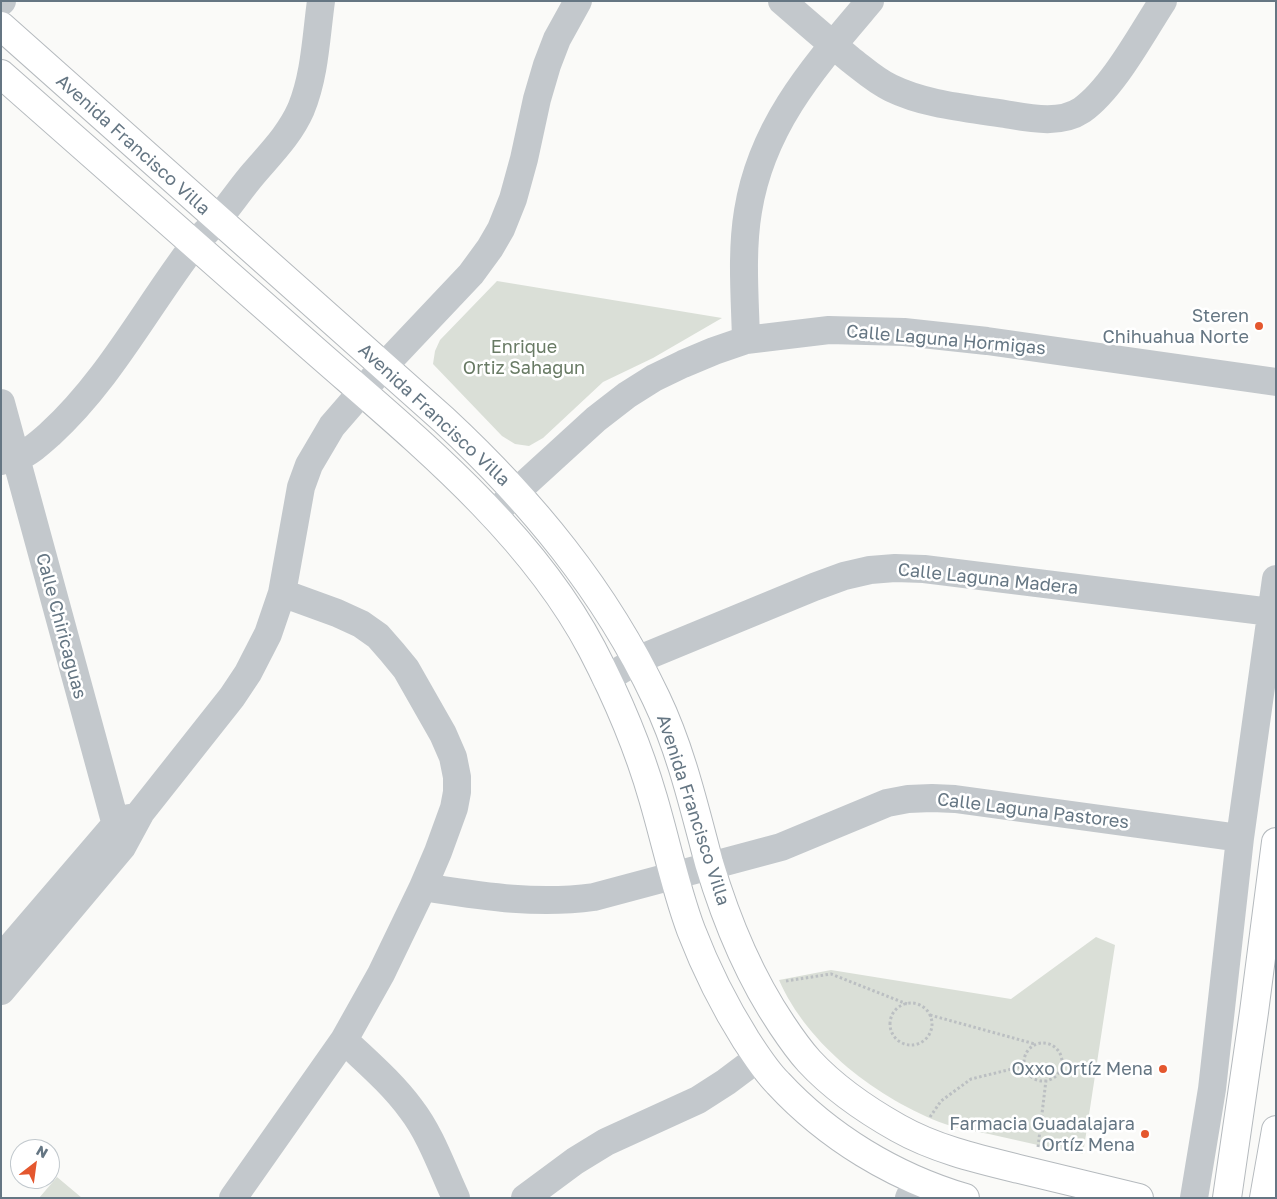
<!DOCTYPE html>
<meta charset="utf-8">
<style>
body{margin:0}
#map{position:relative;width:1277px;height:1199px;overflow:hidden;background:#fafaf8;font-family:"Golos Text",sans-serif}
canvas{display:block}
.frame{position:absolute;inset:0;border:2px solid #657683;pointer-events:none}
.north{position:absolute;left:10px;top:1139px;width:50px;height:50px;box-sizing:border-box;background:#fff;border:1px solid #c1c8cd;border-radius:50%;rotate:30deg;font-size:14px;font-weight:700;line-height:20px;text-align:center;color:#657683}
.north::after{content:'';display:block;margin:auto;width:18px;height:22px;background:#e4572e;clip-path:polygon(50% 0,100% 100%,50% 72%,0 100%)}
</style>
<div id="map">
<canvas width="1277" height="1199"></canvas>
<div class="frame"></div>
<div class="north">N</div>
</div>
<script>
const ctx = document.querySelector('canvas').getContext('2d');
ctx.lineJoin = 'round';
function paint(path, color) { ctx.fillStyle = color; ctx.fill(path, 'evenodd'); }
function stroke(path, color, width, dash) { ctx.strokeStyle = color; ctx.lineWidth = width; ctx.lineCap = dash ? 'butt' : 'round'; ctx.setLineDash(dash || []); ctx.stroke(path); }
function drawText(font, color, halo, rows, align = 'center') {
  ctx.font = font + ' "Golos Text",sans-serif'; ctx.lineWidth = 5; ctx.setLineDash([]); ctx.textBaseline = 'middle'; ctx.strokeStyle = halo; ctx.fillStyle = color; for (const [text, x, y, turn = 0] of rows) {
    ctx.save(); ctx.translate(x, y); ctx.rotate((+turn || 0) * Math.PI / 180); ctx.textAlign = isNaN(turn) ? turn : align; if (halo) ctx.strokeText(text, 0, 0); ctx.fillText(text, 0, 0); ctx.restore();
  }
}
paint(new Path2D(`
 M 497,281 L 722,318 L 653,358 L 603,382 L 543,438 L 529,446 L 515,444 L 502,436 L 433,364 L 435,351 L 440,340 Z
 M 1096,937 L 1115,945 L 1083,1154 C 1051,1148 1020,1141 989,1134 C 975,1131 959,1129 945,1124 C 879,1100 807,1045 779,980 L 831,970 L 1011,999 Z
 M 57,1177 L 82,1198 L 39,1198 Z`), '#dadfd7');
const major = new Path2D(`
 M 1,26 L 444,420 C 531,501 605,590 656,698 C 681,750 694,807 709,863 C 726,920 749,976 782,1025 C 790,1037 799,1050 809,1061 C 834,1088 866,1110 898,1128 C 935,1149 978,1159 1019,1169 C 1059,1179 1099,1188 1139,1198
 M 1,74 C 105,165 209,256 312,348 C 412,436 529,529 592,649 C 617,697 638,746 653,798 C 666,842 675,887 691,930 C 706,969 724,1005 746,1040 C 756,1055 765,1070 778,1083 C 828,1137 894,1177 965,1198
 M 1227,1198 L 1254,1012 L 1276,842
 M 1264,1198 L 1276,1130`);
stroke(major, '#b5babe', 30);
stroke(new Path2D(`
 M 786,981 L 831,974 L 907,1004
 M890 1024a21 21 0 1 1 42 0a21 21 0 1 1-42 0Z
 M 930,1015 L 1035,1044
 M1024 1062a19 19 0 1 1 38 0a19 19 0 1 1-38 0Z
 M 930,1117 L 941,1101 L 971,1079 L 1024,1066
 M 1038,1147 L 1046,1080`), '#bbbfc2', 3, [2.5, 2.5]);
stroke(new Path2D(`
 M 782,1 C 805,21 828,41 851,60 C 864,70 876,81 891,88 C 926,105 967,108 1005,114 C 1029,118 1060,125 1082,110 C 1113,88 1142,33 1163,1
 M 1,2 L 2,1
 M 746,340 C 745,298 741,253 748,211 C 762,124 815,66 870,1
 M 1,403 L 122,847
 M 1,461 C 6,460 12,460 16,458 C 29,453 40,443 50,434 C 109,380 146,308 194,245 C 201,236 210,229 217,220 C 230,205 241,188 254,173 C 272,152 290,134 301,109 C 315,75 316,37 321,1
 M 493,515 L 516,492 L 596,419 L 627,395 L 654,378 L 683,364 L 714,351 L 746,340 L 829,330 L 904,332 L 987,341 L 1276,382
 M 606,679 L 637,660 L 814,587 L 844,576 L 870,570 L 895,568 L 924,569 L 1271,612
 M 423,887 C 482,896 535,905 594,897 L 781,847 L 887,803 L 908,799 L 932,798 L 955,799 L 1240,838
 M 1,958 L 115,825 L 129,818
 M 1,991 L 122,847 L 141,812 L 232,697 L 248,673 L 268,634 L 282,593 L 301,487 L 309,465 L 332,426 L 384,366 L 471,274 L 490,248 L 501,229 L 513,199 L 524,159 L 537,99 L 547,65 L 557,39 L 578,1
 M 344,1040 C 367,1062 392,1083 411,1109 C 431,1135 442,1168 456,1198
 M 233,1198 L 344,1040 L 381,974 L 423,887 L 438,852 L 454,808 L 457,792 L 457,777 L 453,757 L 443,734 L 406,669 L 392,652 L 378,636 L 361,624 L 337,613 L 282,593
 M 525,1198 L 575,1161 L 606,1142 L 698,1100 L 726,1082 L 758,1058
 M 909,1198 L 917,1181
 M 1194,1198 L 1212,1089 L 1240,838 L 1276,579`), '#c3c8cc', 28);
stroke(major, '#fff', 28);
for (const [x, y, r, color] of [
 [1259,326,5,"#e4572e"],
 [1163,1069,5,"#e4572e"],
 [1145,1134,5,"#e4572e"]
]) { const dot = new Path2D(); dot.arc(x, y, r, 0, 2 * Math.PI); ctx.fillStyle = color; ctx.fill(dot); stroke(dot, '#fff', 2); }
drawText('18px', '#657683', '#fff', [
 ["Avenida Francisco Villa",133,145,42],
 ["Calle Laguna Hormigas",946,340,5],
 ["Avenida Francisco Villa",434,415,43],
 ["Calle Laguna Madera",988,579,6],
 ["Calle Chiricaguas",61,626,75],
 ["Avenida Francisco Villa",693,810,72],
 ["Calle Laguna Pastores",1033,811,7]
]);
drawText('18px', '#657683', '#fff', [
 ["Steren",1249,316],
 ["Chihuahua Norte",1249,337],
 ["Oxxo Ortíz Mena",1153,1069],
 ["Farmacia Guadalajara",1135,1124],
 ["Ortíz Mena",1135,1145]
], 'right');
drawText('18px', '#687a64', '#fff', [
 ["Enrique",524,347],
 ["Ortiz Sahagun",524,368]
]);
</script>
